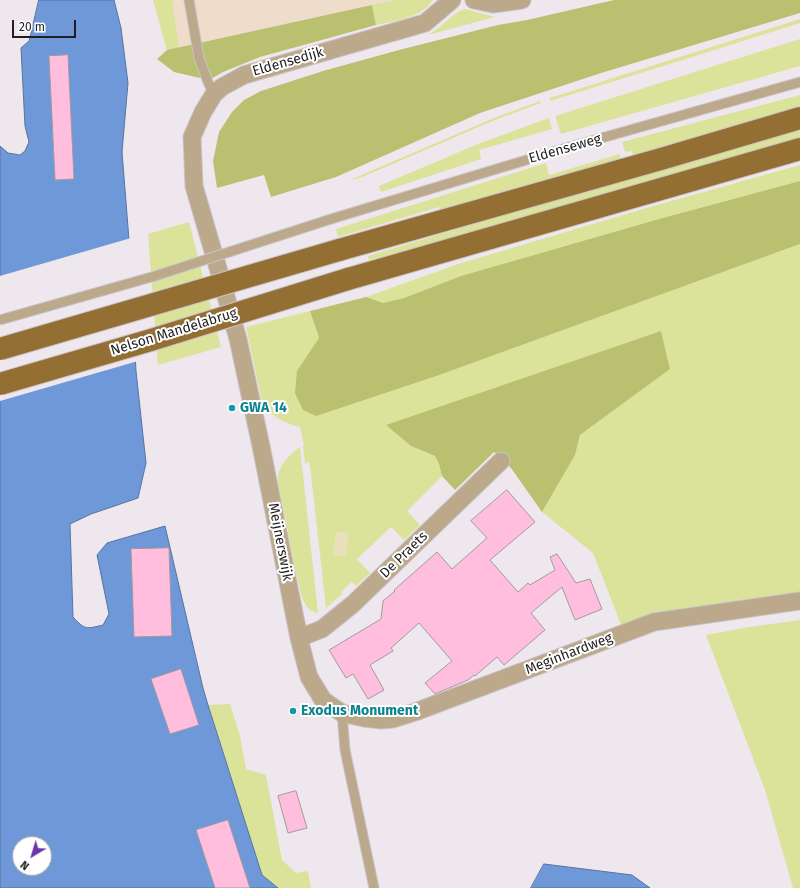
<!DOCTYPE html>
<style>
body{margin:0}
#map{position:relative;width:800px;height:888px;overflow:hidden;background:#eee8ee;font-family:"Fira Sans",sans-serif}
canvas{display:block}
.north{position:absolute;left:12px;top:836px;width:40px;height:40px;box-sizing:border-box;background:#fff;border:1px solid #a6a5a6;border-radius:50%;rotate:218deg;font-size:11px;font-weight:700;line-height:16px;text-align:center;color:#201e20}
.north::after{content:'';display:block;margin:auto;width:14px;height:18px;background:#6a34aa;clip-path:polygon(50% 0,100% 100%,50% 72%,0 100%)}
.scale{position:absolute;left:12px;top:20px;width:64px;height:18px;box-sizing:border-box;border:2px solid #201e20;border-top:0;padding-left:5px;font-size:12px;line-height:14px;white-space:nowrap;color:#201e20;-webkit-text-stroke:3px #fff;paint-order:stroke}
</style>
<div id="map">
<canvas width="800" height="888"></canvas>
<div class="north">N</div>
<div class="scale">20 m</div>
</div>
<script>
const ctx = document.querySelector('canvas').getContext('2d');
ctx.lineJoin = 'round';
function paint(path, color) { ctx.fillStyle = color; ctx.fill(path, 'evenodd'); }
function stroke(path, color, width, dash) { ctx.strokeStyle = color; ctx.lineWidth = width; ctx.lineCap = dash ? 'butt' : 'round'; ctx.setLineDash(dash || []); ctx.stroke(path); }
function drawText(font, color, halo, rows, align = 'center') {
  ctx.font = font + ' "Fira Sans",sans-serif'; ctx.lineWidth = 4; ctx.setLineDash([]); ctx.textBaseline = 'middle'; ctx.strokeStyle = halo; ctx.fillStyle = color; for (const [text, x, y, turn = 0] of rows) {
    ctx.save(); ctx.translate(x, y); ctx.rotate((+turn || 0) * Math.PI / 180); ctx.textAlign = isNaN(turn) ? turn : align; if (halo) ctx.strokeText(text, 0, 0); ctx.fillText(text, 0, 0); ctx.restore();
  }
}
paint(new Path2D(`
 M 153,0 L 397,0 L 167,50 Z`), '#efddcc');
paint(new Path2D(`
 M 153,0 L 173,0 L 173,7 L 179,48 L 167,50 Z
 M 397,0 L 433,0 C 431,2 429,5 427,7 C 415,18 391,22 376,25 L 372,5 Z
 M 465,9 L 495,17 L 428,35 C 434,31 439,28 444,23 C 452,17 455,12 465,9 Z
 M 800,19 L 800,23 L 686,59 L 550,101 L 550,98 Z
 M 800,39 L 800,66 L 561,134 L 555,116 Z
 M 800,95 L 800,106 L 633,156 L 632,151 L 625,152 L 622,142 Z
 M 540,101 L 541,103 L 495,120 L 360,178 L 350,180 L 494,118 Z
 M 549,118 L 552,129 L 479,150 L 481,159 L 381,192 L 379,186 L 478,144 Z
 M 800,127 L 800,143 L 464,240 L 369,260 L 368,256 L 600,186 Z
 M 620,154 L 620,159 L 441,211 L 439,207 L 338,237 L 336,229 L 546,163 L 549,175 Z
 M 800,165 L 800,181 L 659,219 L 461,276 L 404,298 L 383,303 L 366,297 L 458,264 L 650,207 Z
 M 189,222 L 221,347 L 158,365 L 148,234 Z
 M 800,244 L 800,592 L 769,596 L 663,615 L 622,627 L 593,553 L 542,512 L 575,455 L 580,435 L 670,369 L 661,331 L 387,425 L 411,446 L 435,456 L 439,464 L 442,476 L 407,511 L 420,525 L 404,540 L 391,527 L 357,559 L 370,573 L 356,586 L 352,582 L 341,592 L 342,594 L 326,608 L 310,466 L 309,462 L 305,463 L 303,446 L 304,445 L 300,427 C 283,423 272,417 262,402 L 246,327 L 310,311 L 319,339 L 442,374 Z
 M 300,447 L 318,613 C 307,611 304,603 301,594 C 294,565 289,536 283,506 C 281,497 277,486 278,476 C 280,464 290,454 300,447 Z
 M 800,620 L 800,888 L 793,888 L 765,790 L 706,635 L 749,627 Z
 M 230,704 L 240,736 L 246,769 L 266,775 L 282,860 L 296,873 L 308,871 L 311,888 L 278,888 L 262,875 L 208,705 Z`), '#dbe29a');
paint(new Path2D(`
 M 614,0 L 800,0 L 800,13 L 601,73 L 480,113 L 336,177 L 271,197 L 264,175 L 217,188 L 213,161 L 219,132 L 232,112 L 244,100 L 261,91 L 323,71 L 399,50 L 498,25 L 527,20 Z
 M 372,5 L 376,25 L 260,57 L 223,72 L 209,80 L 174,72 L 157,59 L 167,50 Z
 M 800,181 L 800,244 L 442,374 L 316,416 L 303,410 L 295,393 L 297,371 L 319,338 L 310,311 L 366,297 L 383,303 L 404,298 L 461,276 L 659,219 Z
 M 661,331 L 670,369 L 580,435 L 575,455 L 542,512 L 511,468 L 494,452 L 455,490 L 442,476 L 439,464 L 435,456 L 411,446 L 386,425 Z`), '#b9c06f');
paint(new Path2D(`
 M 336,532 L 344,532 L 349,536 L 345,557 L 333,555 Z`), '#eae1bc');
const water = new Path2D(`
 M 39,0 L 114,0 L 121,28 L 128,83 L 122,152 L 129,240 L 136,371 L 146,463 L 138,498 L 91,514 L 70,524 L 73,617 C 85,630 86,629 103,625 L 109,614 L 97,555 L 107,543 L 165,526 L 203,688 L 208,705 L 262,875 L 278,888 L 0,888 L 0,146 L 8,153 L 20,155 L 25,151 L 29,142 L 25,126 L 21,48 L 29,41 ZM 20,844 L 44,844 L 44,868 L 20,868 Z
 M 544,864 L 632,875 L 650,888 L 531,888 Z`);
paint(water, '#6f98d8');
stroke(water, '#5773a1', 1);
paint(new Path2D(`
 M 131,238 L 138,361 L 0,401 L 0,276 Z`), '#eee8ee');
const building = new Path2D(`
 M 68,55 L 74,179 L 55,180 L 49,56 Z
 M 507,490 L 535,522 L 490,560 L 518,592 L 528,583 L 530,585 L 555,570 L 550,557 L 557,554 L 576,583 L 590,579 L 602,609 L 575,620 L 562,587 L 531,613 L 545,630 L 504,665 L 497,657 L 475,676 L 474,675 L 468,680 L 435,694 L 425,683 L 452,661 L 419,623 L 391,648 L 393,651 L 370,665 L 384,690 L 368,699 L 353,674 L 346,678 L 329,650 L 381,619 L 383,601 L 395,591 L 394,590 L 437,552 L 452,569 L 487,538 L 471,521 Z
 M 169,548 L 172,636 L 134,637 L 131,549 Z
 M 181,669 L 199,725 L 170,734 L 151,679 Z
 M 296,791 L 307,828 L 288,833 L 278,796 Z
 M 228,820 L 250,888 L 215,888 L 196,830 Z`);
paint(building, '#ffbedd');
stroke(building, '#a19a9d', 1);
const lane = new Path2D(`
 M 189,0 L 199,58 L 208,82 L 214,94
 M 331,219 L 566,148 L 800,82
 M 342,713 L 345,750 L 374,888`);
const street = new Path2D(`
 M 452,0 L 425,23 L 244,75 L 222,87 L 214,94 L 203,112 L 192,137 L 194,186 L 220,275 L 238,339 L 261,446 L 299,638 L 309,677 L 323,700 L 330,705 L 342,713 L 364,718 L 381,720 L 393,719 L 415,712 L 654,622 L 800,601
 M 474,0 L 493,4 L 522,0
 M 299,638 L 322,629 L 353,604 L 501,461`);
const primary = new Path2D(`
 M 339,250 L 661,159 L 800,118
 M 348,279 L 800,149`);
stroke(lane, '#c9c4c9', 11);
stroke(street, '#c9c4c9', 19);
stroke(primary, '#c9c4c9', 24);
stroke(lane, '#bca88a', 9);
stroke(street, '#bca88a', 17);
stroke(primary, '#946f34', 22);
const laneBridge = new Path2D(`
 M 0,320 L 155,276 L 331,219`);
const primaryBridge = new Path2D(`
 M 0,349 L 339,250
 M 0,384 L 151,340 L 348,279`);
stroke(laneBridge, '#c9c4c9', 11, []);
stroke(primaryBridge, '#c9c4c9', 24, []);
stroke(laneBridge, '#bca88a', 9);
stroke(primaryBridge, '#946f34', 22);
for (const [x, y, r, color] of [
 [232,408,4,"#0f9aa8"],
 [293,711,4,"#0f9aa8"]
]) { const dot = new Path2D(); dot.arc(x, y, r, 0, 2 * Math.PI); ctx.fillStyle = color; ctx.fill(dot); stroke(dot, '#fff', 1.5); }
drawText('14px', '#201e20', '#fff', [
 ["Eldensedijk",288,62,-16],
 ["Eldenseweg",565,149,-16],
 ["Nelson Mandelabrug",174,332,-17],
 ["Meijnerswijk",280,542,79],
 ["De Praets",404,555,-44],
 ["Meginhardweg",569,654,-21]
]);
drawText('bold 14px', '#0d838f', '#fff', [
 ["GWA 14",240,408],
 ["Exodus Monument",301,711]
], 'left');
</script>
